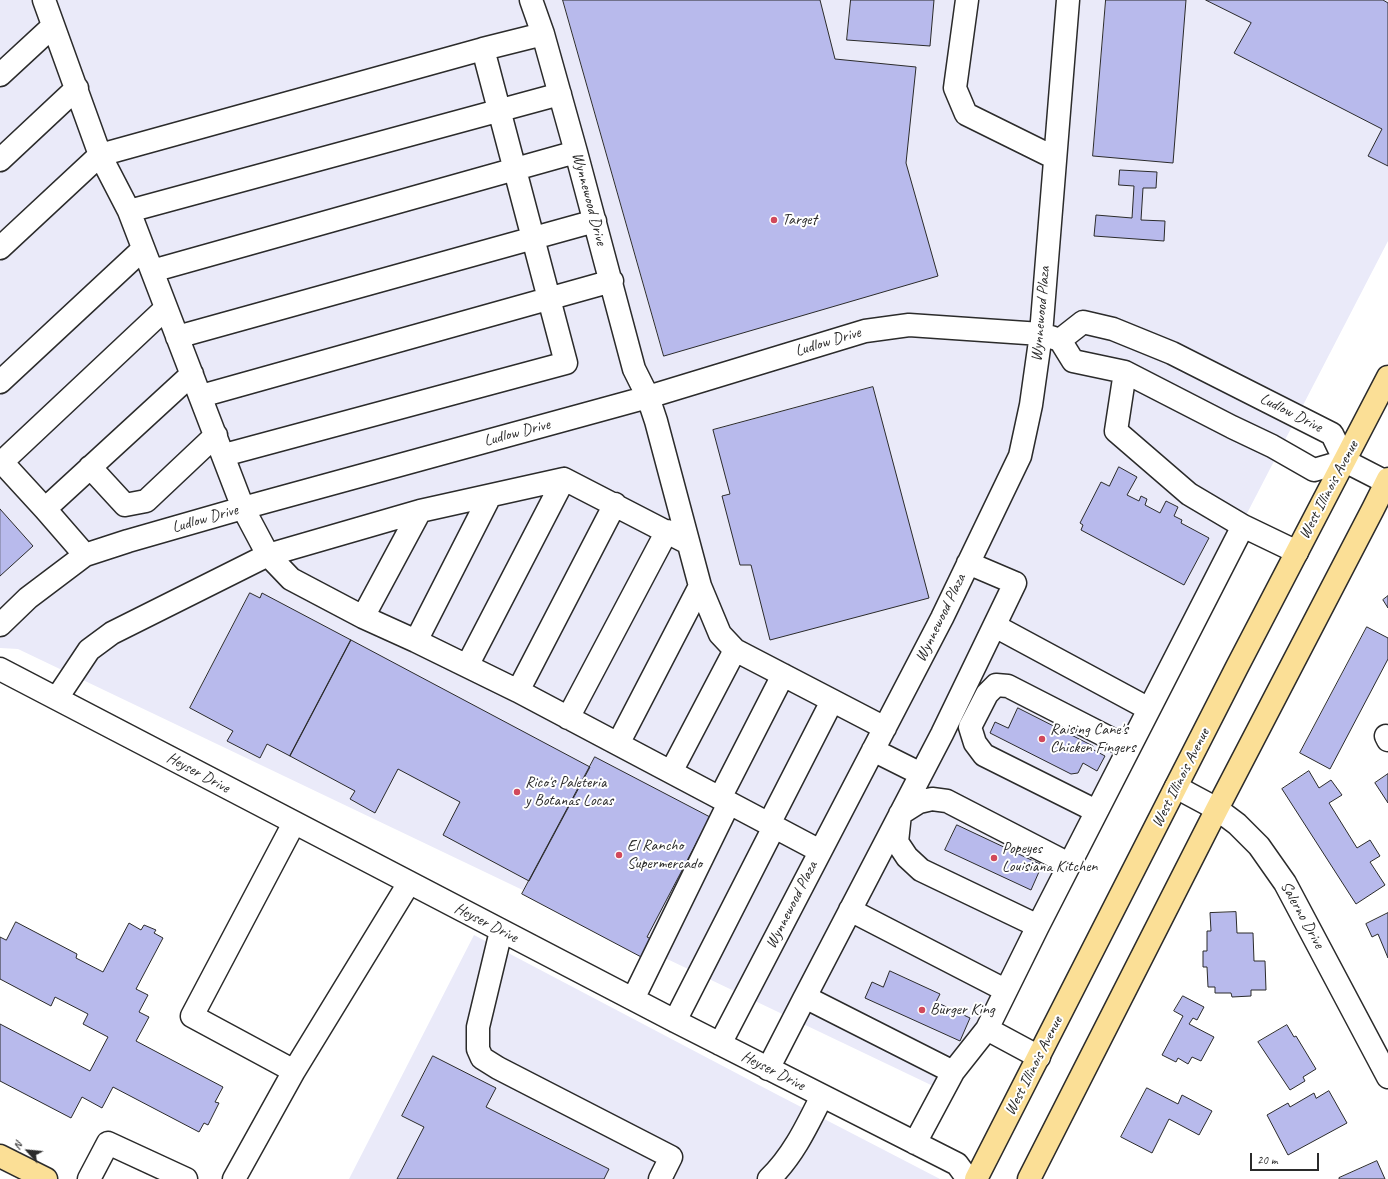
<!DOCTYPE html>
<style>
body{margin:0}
#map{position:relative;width:1388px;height:1179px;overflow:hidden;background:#fff;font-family:Caveat,sans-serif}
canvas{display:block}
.north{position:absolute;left:8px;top:1131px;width:40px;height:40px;-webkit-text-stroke:3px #fff;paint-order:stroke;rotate:297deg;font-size:11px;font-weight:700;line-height:16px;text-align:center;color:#2b2b2b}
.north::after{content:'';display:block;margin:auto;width:14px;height:18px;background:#2b2b2b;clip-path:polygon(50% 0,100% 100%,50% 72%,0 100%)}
.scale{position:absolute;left:1250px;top:1153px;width:69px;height:18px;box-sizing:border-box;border:2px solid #2b2b2b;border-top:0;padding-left:5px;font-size:12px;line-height:14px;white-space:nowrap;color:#2b2b2b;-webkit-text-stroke:3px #fff;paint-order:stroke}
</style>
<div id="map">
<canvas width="1388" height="1179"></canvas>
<div class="north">N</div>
<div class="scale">20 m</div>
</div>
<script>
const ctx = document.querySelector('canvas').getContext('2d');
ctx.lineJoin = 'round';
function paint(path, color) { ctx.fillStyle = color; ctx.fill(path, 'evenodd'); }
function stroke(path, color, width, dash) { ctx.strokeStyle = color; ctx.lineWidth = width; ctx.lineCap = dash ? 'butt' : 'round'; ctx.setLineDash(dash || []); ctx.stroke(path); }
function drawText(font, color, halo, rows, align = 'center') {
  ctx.font = font + ' Caveat,sans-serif'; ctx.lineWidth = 4; ctx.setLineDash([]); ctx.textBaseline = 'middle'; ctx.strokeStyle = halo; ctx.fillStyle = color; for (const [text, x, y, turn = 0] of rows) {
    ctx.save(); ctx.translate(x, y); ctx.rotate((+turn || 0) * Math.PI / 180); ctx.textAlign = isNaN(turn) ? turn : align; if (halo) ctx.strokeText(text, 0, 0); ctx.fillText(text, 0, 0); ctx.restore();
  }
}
paint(new Path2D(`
 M 0,0 L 1388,0 L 1388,241 L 1242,523 L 954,1096 L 18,649 L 0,648 Z
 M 474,935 L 776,1094 L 940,1179 L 349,1179 Z`), '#eaeaf9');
const building = new Path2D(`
 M 563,0 L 820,0 L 835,59 L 916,67 L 906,163 L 938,276 L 664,356 Z
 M 851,0 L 934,0 L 930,46 L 847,40 Z
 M 1106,0 L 1186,0 L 1173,163 L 1093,156 Z
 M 1206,0 L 1383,0 L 1388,3 L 1388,166 L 1368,156 L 1382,129 L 1234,53 L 1251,23 Z
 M 1120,170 L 1157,172 L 1156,188 L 1143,188 L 1141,220 L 1165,221 L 1164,241 L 1094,236 L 1096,215 L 1132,218 L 1134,186 L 1119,185 Z
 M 873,387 L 929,598 L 770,640 L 751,565 L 740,565 L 722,496 L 730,494 L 713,430 Z
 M 1119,467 L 1137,477 L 1127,495 L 1139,501 L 1141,496 L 1147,499 L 1145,505 L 1160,513 L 1166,501 L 1178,507 L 1174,516 L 1182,520 L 1181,523 L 1209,538 L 1184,585 L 1081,530 L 1083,525 L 1080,523 L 1101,482 L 1109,486 Z
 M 0,509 L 33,546 L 0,576 Z
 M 250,593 L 260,598 L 262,593 L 351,640 L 290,756 L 267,744 L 260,758 L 227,741 L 233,731 L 190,708 Z
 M 1388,596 L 1388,608 L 1383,600 Z
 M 1367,627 L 1388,638 L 1388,659 L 1330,769 L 1300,753 Z
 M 351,640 L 590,767 L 529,881 L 443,835 L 460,802 L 398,769 L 375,813 L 350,799 L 355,791 L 290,756 Z
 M 1018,708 L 1093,746 L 1092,749 L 1105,756 L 1097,771 L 1083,763 L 1078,773 L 1071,774 L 990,733 L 995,722 L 1008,728 Z
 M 595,757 L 710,817 L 647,937 L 655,941 L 645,959 L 522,894 Z
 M 1309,771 L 1319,788 L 1331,780 L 1342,795 L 1329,803 L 1357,848 L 1370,840 L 1380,856 L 1370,862 L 1385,885 L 1356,904 L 1282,789 Z
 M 1388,774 L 1388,803 L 1375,783 Z
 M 957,825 L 1042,865 L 1031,890 L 945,850 Z
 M 1236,912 L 1237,933 L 1253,933 L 1254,961 L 1265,961 L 1266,990 L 1251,990 L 1251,996 L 1232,997 L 1231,993 L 1215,993 L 1215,987 L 1208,987 L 1207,967 L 1203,967 L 1203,951 L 1207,951 L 1207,931 L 1211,931 L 1210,913 Z
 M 1388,913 L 1388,958 L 1378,934 L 1372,937 L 1366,924 Z
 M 16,922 L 77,954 L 76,958 L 103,972 L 129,923 L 141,930 L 144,925 L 156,930 L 154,933 L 163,938 L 136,989 L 148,995 L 139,1012 L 149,1017 L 136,1041 L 223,1087 L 215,1102 L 219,1103 L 208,1125 L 204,1123 L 199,1132 L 113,1087 L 102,1108 L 82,1097 L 71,1118 L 0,1081 L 0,1024 L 90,1071 L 108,1037 L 83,1024 L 88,1014 L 55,997 L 51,1006 L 0,979 L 0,937 L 6,940 Z
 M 890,971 L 940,994 L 936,1002 L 970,1018 L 960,1041 L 865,998 L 872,982 L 883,987 Z
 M 1183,996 L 1204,1007 L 1197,1020 L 1193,1018 L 1189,1024 L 1214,1037 L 1201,1061 L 1192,1057 L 1188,1064 L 1178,1058 L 1176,1062 L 1162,1055 L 1183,1016 L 1174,1011 Z
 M 1287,1025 L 1294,1037 L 1296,1036 L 1316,1069 L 1303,1077 L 1305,1081 L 1290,1090 L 1258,1042 Z
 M 433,1056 L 496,1088 L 486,1107 L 609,1169 L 604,1179 L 397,1179 L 424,1127 L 402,1116 Z
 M 1147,1088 L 1178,1104 L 1182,1095 L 1212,1111 L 1199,1135 L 1169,1119 L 1152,1153 L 1121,1137 Z
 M 1329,1091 L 1347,1123 L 1288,1155 L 1267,1115 L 1288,1103 L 1290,1107 L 1314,1093 L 1316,1098 Z
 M 1377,1161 L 1385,1179 L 1339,1179 L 1339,1178 Z`);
paint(building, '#b8baec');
stroke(building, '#2b2b2b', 1);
const minor = new Path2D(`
 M 44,0 L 100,155 L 129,211 L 243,508 L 268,555 L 420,511 L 564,479 L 688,543
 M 531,0 L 543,34 L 576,152 L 634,369 L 648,397 L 656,421 L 700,586 L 720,634 L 735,650 L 885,728
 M 967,0 L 955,88 L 966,114 L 1055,158
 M 483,49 L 543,34
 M 0,75 L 53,26
 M 0,160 L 77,88
 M 129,211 L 560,94
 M 0,248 L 100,155 L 483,49 L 566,363 L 224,455
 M 152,271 L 576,152
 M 177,337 L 595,221
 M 1060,340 L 1083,322 L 1113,329 L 1172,353 L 1332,434 L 1345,461
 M 0,382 L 143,249
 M 201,396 L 612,281
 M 0,460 L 45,509 L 85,555
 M 1345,461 L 1388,483
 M 2,462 L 166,308
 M 90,467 L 125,505 L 146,501 L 216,435
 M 45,509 L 192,374
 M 1243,526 L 1297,552
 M 363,617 L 420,511
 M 0,625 L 28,598 L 85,555 L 128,541 L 243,508 L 648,397 L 865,331 L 909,325 L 1041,334 L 1060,340 L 1073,361 L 1125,372 L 1232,427 L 1272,446 L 1314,470 L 1345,461
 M 995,626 L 1149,709
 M 416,641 L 490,496
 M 467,666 L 564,479
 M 0,669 L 675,1021 L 957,1164 L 968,1179
 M 518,691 L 615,504
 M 57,698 L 89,650 L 112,633 L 268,555 L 291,579 L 363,617 L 416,641 L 518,691 L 820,851
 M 568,718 L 667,531
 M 1386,736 L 1388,740
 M 618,744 L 700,586
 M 873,750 L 921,774
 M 671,772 L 735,650
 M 1176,787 L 1217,809 L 1237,824 L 1259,846 L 1285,883 L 1388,1077
 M 720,798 L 783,675
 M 1096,811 L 984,755 L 975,743 L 970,727 L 987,694 L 996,685 L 1008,686 L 1129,748
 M 294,823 L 192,1016 L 294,1071
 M 769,824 L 832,701
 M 850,910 L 1005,990
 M 1038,926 L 921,870 L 907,857 L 897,842 L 900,814 L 919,802 L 932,799 L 947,801 L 1069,864
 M 501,931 L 478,1027 L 478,1049 L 482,1058 L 498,1068 L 671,1157 L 660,1179
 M 805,997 L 942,734 L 1015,583 L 968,563
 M 633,999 L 729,803
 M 675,1021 L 774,827
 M 720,1044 L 942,618 L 1020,456 L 1031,405 L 1041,334 L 1068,0
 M 1039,1057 L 987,1029 L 1038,926 L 1243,526 L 1189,494 L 1116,431 L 1125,372
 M 768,1069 L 805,997 L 953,1072
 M 915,1143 L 953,1072 L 987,1029
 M 89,1179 L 108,1143 L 186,1179
 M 234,1179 L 294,1071 L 409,883
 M 769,1179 C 793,1156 807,1126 822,1096`);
const major = new Path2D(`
 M 0,1156 L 46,1179
 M 976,1179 L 1237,667 L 1388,377
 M 1029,1179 L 1217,809 L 1373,509 L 1388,479`);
stroke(minor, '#2b2b2b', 25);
stroke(major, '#2b2b2b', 25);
stroke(minor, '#fff', 22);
stroke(major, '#fbdf96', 22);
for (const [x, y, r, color] of [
 [774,220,4,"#d1495b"],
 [1042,739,4,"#d1495b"],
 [517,792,4,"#d1495b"],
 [619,855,4,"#d1495b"],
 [994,858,4,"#d1495b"],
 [922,1010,4,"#d1495b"]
]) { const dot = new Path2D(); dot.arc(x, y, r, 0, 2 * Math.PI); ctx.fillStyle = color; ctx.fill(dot); stroke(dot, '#fff', 1.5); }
drawText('16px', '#2b2b2b', '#fff', [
 ["Wynnewood Drive",589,199,75],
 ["Wynnewood Plaza",1041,314,-85],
 ["Ludlow Drive",828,342,-17],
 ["Ludlow Drive",1291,413,27],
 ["Ludlow Drive",517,433,-15],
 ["West Illinois Avenue",1329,490,-62],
 ["Ludlow Drive",205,519,-16],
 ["Wynnewood Plaza",941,618,-64],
 ["Heyser Drive",198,773,28],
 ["West Illinois Avenue",1181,778,-63],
 ["Wynnewood Plaza",792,905,-63],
 ["Salerno Drive",1302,915,61],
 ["Heyser Drive",486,923,27],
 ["West Illinois Avenue",1034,1066,-63],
 ["Heyser Drive",773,1071,27]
]);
drawText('16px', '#2b2b2b', '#fff', [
 ["Target",782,220],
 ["Raising Cane's",1050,730],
 ["Chicken Fingers",1050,748],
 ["Rico's Paleteria",525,783],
 ["y Botanas Locas",525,801],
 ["El Rancho",627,846],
 ["Supermercado",627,864],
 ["Popeyes",1002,849],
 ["Louisiana Kitchen",1002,867],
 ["Burger King",930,1010]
], 'left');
</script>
